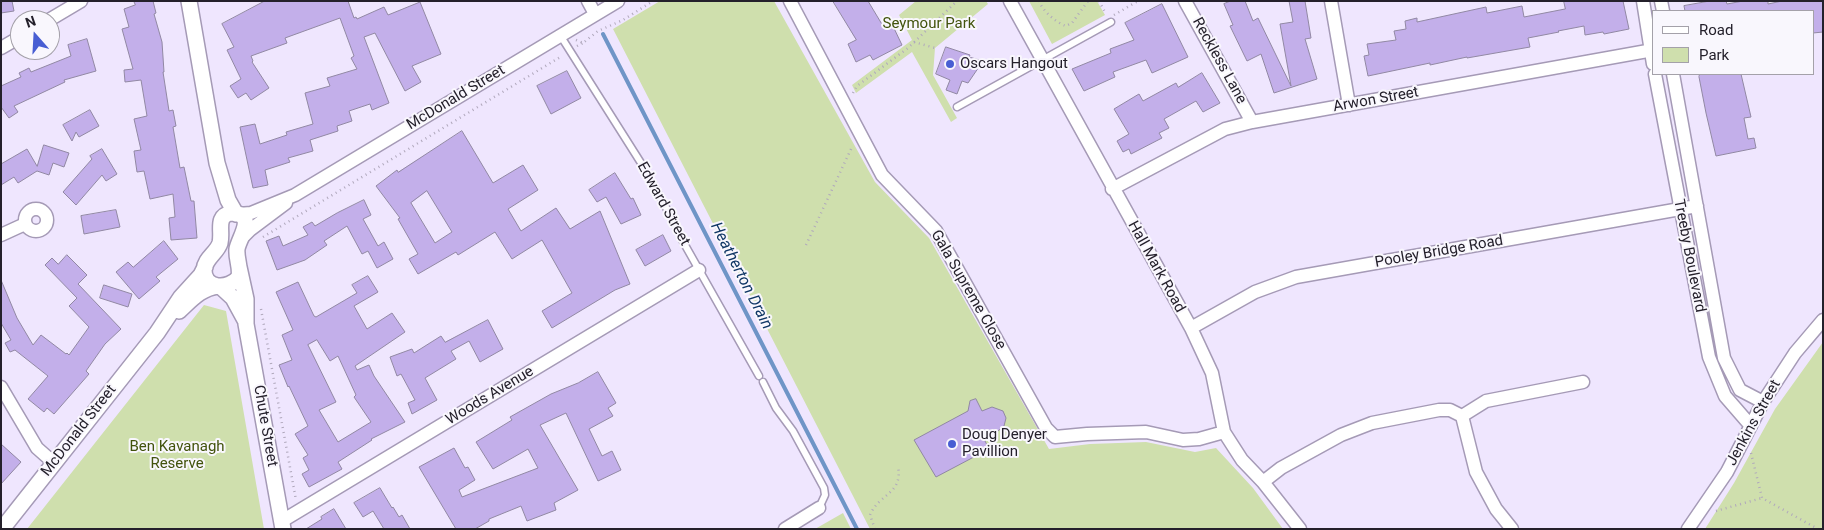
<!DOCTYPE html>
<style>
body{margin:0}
#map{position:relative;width:1824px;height:530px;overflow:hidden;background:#efe6fe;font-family:Roboto,sans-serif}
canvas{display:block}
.frame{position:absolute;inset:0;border:2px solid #24202b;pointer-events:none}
.legend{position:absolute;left:1652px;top:10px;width:162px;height:65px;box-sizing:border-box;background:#f9f7fd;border:1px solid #a4a1a9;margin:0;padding:6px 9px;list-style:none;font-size:15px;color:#24202b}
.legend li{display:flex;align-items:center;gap:10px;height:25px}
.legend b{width:25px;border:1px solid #a4a1a9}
.north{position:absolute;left:10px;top:10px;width:50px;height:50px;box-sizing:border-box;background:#f9f7fd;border:1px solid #a4a1a9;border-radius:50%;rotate:341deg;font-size:14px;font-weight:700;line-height:20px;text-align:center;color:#24202b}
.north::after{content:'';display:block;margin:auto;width:18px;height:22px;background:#485ed3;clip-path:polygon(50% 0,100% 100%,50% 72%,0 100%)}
</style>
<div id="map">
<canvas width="1824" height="530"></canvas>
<div class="frame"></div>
<ul class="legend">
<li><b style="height:6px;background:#fff"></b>Road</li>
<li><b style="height:14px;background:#cfdfad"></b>Park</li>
</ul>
<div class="north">N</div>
</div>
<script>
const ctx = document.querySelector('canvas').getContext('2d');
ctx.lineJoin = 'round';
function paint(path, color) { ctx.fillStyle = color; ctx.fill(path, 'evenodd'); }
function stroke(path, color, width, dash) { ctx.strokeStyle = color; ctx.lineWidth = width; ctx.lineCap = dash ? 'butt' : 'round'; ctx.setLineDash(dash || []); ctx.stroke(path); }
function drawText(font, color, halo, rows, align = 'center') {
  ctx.font = font + ' Roboto,sans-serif'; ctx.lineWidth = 4; ctx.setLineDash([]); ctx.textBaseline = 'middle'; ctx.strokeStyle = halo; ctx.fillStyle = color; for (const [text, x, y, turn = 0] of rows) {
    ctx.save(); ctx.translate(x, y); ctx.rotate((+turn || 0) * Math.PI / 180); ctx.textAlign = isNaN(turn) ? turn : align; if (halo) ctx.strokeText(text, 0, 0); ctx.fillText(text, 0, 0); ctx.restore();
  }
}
paint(new Path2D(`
 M 660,1 L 774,1 L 875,182 L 929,238 L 1049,449 L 1090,444 L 1146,442 L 1195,452 L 1216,448 L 1253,488 L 1283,529 L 870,529 L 613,29 Z
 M 916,1 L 986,1 L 988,4 L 935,48 L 933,75 L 957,118 L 951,122 L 912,52 L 856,93 L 852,85 L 912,40 L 899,15 Z
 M 1029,1 L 1097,1 L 1105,15 L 1052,44 Z
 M 204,305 L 226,311 L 264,529 L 27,529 Z
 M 1823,342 L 1823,529 L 1705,529 L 1734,483 L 1775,409 Z
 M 843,513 L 851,529 L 815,529 Z`), '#cfdfad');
stroke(new Path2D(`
 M 603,34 L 857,529`), '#6f95c7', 4);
const building = new Path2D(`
 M 1,1 L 12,1 L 14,11 L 1,13 Z
 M 134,1 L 153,1 L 156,13 L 154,14 L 162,42 L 164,72 L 163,72 L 169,111 L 173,110 L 176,126 L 173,127 L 180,168 L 184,167 L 191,201 L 194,201 L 197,238 L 171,240 L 169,218 L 175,217 L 173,194 L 150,199 L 144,171 L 137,172 L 134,151 L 141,150 L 134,119 L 147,116 L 141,80 L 125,82 L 124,70 L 133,69 L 122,29 L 129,27 L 124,9 L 135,5 Z
 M 265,1 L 348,1 L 354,18 L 356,17 L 357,19 L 384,7 L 388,15 L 420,2 L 441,54 L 412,66 L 421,82 L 405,91 L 375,33 L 364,37 L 389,103 L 372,110 L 370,104 L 349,111 L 352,121 L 337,126 L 338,131 L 310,140 L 313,151 L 288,158 L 290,162 L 265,170 L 268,185 L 253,188 L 240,127 L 255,124 L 260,144 L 287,135 L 286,132 L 313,124 L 305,93 L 330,86 L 327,78 L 357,69 L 351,58 L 354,56 L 340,18 L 285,38 L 287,43 L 251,56 L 253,61 L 252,62 L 269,88 L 251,100 L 246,93 L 238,98 L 230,86 L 241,79 L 227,50 L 234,47 L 222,24 Z
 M 833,1 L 868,1 L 883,26 L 891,22 L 902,45 L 873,60 L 870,55 L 856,62 L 848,44 L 856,40 Z
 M 1231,1 L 1245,1 L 1253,21 L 1258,18 L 1291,86 L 1280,24 L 1293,22 L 1289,1 L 1305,1 L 1311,38 L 1305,39 L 1317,79 L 1274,93 L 1261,54 L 1247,61 L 1230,26 L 1233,25 L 1224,4 Z
 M 1564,1 L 1623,1 L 1629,29 L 1604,34 L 1603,32 L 1585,35 L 1584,26 L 1558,31 L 1559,32 L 1528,38 L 1530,47 L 1467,58 L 1467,57 L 1430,65 L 1430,63 L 1368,76 L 1364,56 L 1369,55 L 1367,44 L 1396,40 L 1394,31 L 1406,29 L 1405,21 L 1417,18 L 1417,22 L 1486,7 L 1487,13 L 1522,6 L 1524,17 L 1565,9 Z
 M 1710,1 L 1726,1 L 1727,4 L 1743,1 L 1768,1 L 1768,4 L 1782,1 L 1823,1 L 1823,32 L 1813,33 L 1813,11 L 1685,11 L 1684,6 Z
 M 1162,4 L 1188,57 L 1152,73 L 1146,60 L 1113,72 L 1115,77 L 1084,91 L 1072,69 L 1111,53 L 1110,49 L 1134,40 L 1125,23 Z
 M 87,39 L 96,71 L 64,80 L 65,82 L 14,106 L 18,112 L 9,118 L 1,107 L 1,86 L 21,77 L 19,73 L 29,68 L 31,72 L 71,56 L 68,45 Z
 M 946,47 L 970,55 L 969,57 L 983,61 L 968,83 L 962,81 L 957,94 L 946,90 L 950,80 L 936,74 Z
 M 567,71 L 581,98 L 551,114 L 537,86 Z
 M 1202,73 L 1220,103 L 1203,112 L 1196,101 L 1164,119 L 1169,128 L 1159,133 L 1162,138 L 1131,154 L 1129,149 L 1123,152 L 1117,141 L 1129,134 L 1114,109 L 1139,94 L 1143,101 L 1176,83 L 1178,87 Z
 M 1700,74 L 1741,74 L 1751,117 L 1744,118 L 1748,139 L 1754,138 L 1756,148 L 1716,156 L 1706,113 L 1699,77 Z
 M 90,110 L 99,126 L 79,137 L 76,132 L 72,141 L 63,125 Z
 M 462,131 L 493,183 L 523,165 L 538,190 L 508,209 L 521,231 L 556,208 L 570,229 L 600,211 L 630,284 L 615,290 L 552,328 L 542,311 L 572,293 L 542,240 L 512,259 L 495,232 L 458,255 L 456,252 L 418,274 L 409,259 L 418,254 L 398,219 L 400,218 L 376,186 L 397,170 L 398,172 ZM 427,191 L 452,232 L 435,243 L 411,203 Z
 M 44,145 L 69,153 L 64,167 L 53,163 L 49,175 L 37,171 L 18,183 L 14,177 L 1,185 L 1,164 L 27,149 L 37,166 Z
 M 102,149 L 117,174 L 106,181 L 102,175 L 76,205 L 63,192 L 92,159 L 90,156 Z
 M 615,173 L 631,199 L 633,198 L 641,215 L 621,224 L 606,197 L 597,202 L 589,190 Z
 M 364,200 L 371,215 L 363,219 L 378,246 L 384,242 L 393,259 L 377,268 L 368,251 L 362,254 L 347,226 L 324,241 L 327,245 L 305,260 L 277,270 L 266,241 L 279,236 L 283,246 L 308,235 L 303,227 L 312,222 L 315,226 L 337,213 Z
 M 116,210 L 120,227 L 84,234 L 81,216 Z
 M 663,235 L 671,251 L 645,266 L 636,250 Z
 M 164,241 L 178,259 L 156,277 L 160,281 L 139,299 L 116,272 L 128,262 L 133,267 Z
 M 67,255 L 87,275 L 78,284 L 121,329 L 105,344 L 86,371 L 89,374 L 54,414 L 47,408 L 44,412 L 28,399 L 48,376 L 15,350 L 10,352 L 5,343 L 11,340 L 1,323 L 1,280 L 17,318 L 33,345 L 41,335 L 66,354 L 67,353 L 69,355 L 89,327 L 69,306 L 77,298 L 45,265 L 52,258 L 58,264 Z
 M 368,276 L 378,292 L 354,306 L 367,329 L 392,313 L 405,332 L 355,366 L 357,370 L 369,365 L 374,376 L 405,422 L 371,439 L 372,440 L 338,462 L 342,469 L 309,487 L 302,474 L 309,470 L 303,458 L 308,455 L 295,434 L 308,426 L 289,386 L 288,387 L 279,365 L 292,360 L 282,335 L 293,330 L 276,292 L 298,282 L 314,316 L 316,317 L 357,293 L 352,285 ZM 317,340 L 330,361 L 338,356 L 356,395 L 354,397 L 371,422 L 338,442 L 319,410 L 336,402 L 308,345 Z
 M 104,285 L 132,294 L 128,307 L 100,298 Z
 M 488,320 L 503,349 L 480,362 L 469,341 L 451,351 L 456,359 L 425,378 L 437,400 L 412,414 L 408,403 L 415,400 L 401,374 L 397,376 L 390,357 L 412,349 L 414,353 L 441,336 L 445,342 Z
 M 598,372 L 616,403 L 608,408 L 613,416 L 589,429 L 602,456 L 612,451 L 621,470 L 598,481 L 566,413 L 540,425 L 578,490 L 554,503 L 556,510 L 527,521 L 521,506 L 489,519 L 489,521 L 475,529 L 456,529 L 419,467 L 454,448 L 465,468 L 468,467 L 475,480 L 459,490 L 462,497 L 538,468 L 528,449 L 493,469 L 476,442 L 512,420 L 510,417 L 551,394 L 578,383 Z
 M 976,399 L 982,411 L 992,407 L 1003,411 L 1006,418 L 1004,426 L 998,431 L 981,433 L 989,449 L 936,477 L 914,440 L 968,411 L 970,401 Z
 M 1,444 L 21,462 L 1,484 Z
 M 380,488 L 392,508 L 393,507 L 399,517 L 402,515 L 410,529 L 384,529 L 373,511 L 363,517 L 354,503 Z
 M 334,509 L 346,529 L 306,529 L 322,519 L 321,517 Z`);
paint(building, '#c3afea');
stroke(building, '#9188a3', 1);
const service = new Path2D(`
 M 560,35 L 641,163 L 669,213
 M 957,107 L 1111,22
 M 681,238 L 759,376
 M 763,382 L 776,408 L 793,431 L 824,488 L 825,495 L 819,508`);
const minor = new Path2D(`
 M 588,1 L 595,14
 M 790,1 L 882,175 L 936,231 L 1046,428 L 1055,437 L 1087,434 L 1146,432 L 1183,440 L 1199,439 L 1224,432
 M 1010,1 L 1191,328 L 1212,373 L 1224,432 L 1242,460 L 1263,482 L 1300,529
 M 1185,1 L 1252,122
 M 1331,1 L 1349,105
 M 1643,1 L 1653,64
 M 1661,1 L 1663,11
 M 49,20 L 81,1
 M 1,48 L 20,37
 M 1655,74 L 1709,357 L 1725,396 L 1751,426
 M 1673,74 L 1724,358 L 1740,390 L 1763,402
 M 1112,189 L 1225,129 L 1252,122 L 1653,50
 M25 220a11 11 0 1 1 22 0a11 11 0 1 1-22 0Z
 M 238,214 L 251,213 L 295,195 L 618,1
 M 1,235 L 25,224
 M 241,239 L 250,230 L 286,203
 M 1191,328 L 1255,292 L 1296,277 L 1697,206
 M 1,387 L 37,448 L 54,463
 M 1462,416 L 1486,401 L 1583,382
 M 1263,482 L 1281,468 L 1341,435 L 1372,423 L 1439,410 L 1450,410 L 1462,416 L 1476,472 L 1496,509 L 1512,529
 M 282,521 L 699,270
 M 785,529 L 819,508
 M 1688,529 L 1727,472 L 1763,402 L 1795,353 L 1823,320`);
const tertiary = new Path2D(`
 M 189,1 L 217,163 L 228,200 L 236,214
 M 231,213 C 258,214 239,237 237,249 C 236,259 241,267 239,277 C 229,290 204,290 204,270 C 205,258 217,253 220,243 C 223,231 215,216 231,213 Z
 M 239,267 L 246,299 L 246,324 L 283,529
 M 220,286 L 233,298 L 245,320
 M 179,311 C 191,300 201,288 218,286
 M 2,529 L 157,333 L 181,297 L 201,275 L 205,267`);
stroke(service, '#a59ab6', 9);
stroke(minor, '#a59ab6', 15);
stroke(tertiary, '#a59ab6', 18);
stroke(new Path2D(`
 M 1039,1 C 1043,11 1055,22 1066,26 L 1072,23 L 1088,1
 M 1099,1 L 1106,14
 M 1114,15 L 1138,1
 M 576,40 L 583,43 L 598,31 L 623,20 L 653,1
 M 914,42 L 935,48
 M 577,46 L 583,43
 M 853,93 L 857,86 L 908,48 L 957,1
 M 263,237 L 562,56
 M 806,245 L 852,147
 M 261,309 L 296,500
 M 1751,453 L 1762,498 L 1818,529
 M 1716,511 L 1762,498
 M 875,529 L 870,515 C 879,493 903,495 898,466`), '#b0a8bc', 2.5, [1, 4]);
stroke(service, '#fff', 6);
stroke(minor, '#fff', 12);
stroke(tertiary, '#fff', 15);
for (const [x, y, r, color] of [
 [950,64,5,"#485ed3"],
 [952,444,5,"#485ed3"]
]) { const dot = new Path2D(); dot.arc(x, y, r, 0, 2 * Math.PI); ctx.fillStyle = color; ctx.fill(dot); stroke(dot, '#f9f7fd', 2); }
drawText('15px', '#42530d', '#f9f7fd', [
 ["Seymour Park",929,24],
 ["Ben Kavanagh",177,447],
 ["Reserve",177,464]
]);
drawText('15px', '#24202b', '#f9f7fd', [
 ["Reckless Lane",1219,61,61],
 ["McDonald Street",456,98,-31],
 ["Arwon Street",1376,100,-10],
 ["Edward Street",663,204,61],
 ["Pooley Bridge Road",1439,252,-10],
 ["Treeby Boulevard",1689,256,79],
 ["Hall Mark Road",1156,267,61],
 ["Gala Supreme Close",968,290,60],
 ["Woods Avenue",490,396,-31],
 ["Jenkins Street",1754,423,-61],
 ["Chute Street",265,426,80],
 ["McDonald Street",79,431,-52]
]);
drawText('15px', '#24202b', '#f9f7fd', [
 ["Oscars Hangout",960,64],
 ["Doug Denyer",962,435],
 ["Pavillion",962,452]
], 'left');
drawText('italic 16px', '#0f3665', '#f9f7fd', [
 ["Heatherton Drain",741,276,63]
]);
</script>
